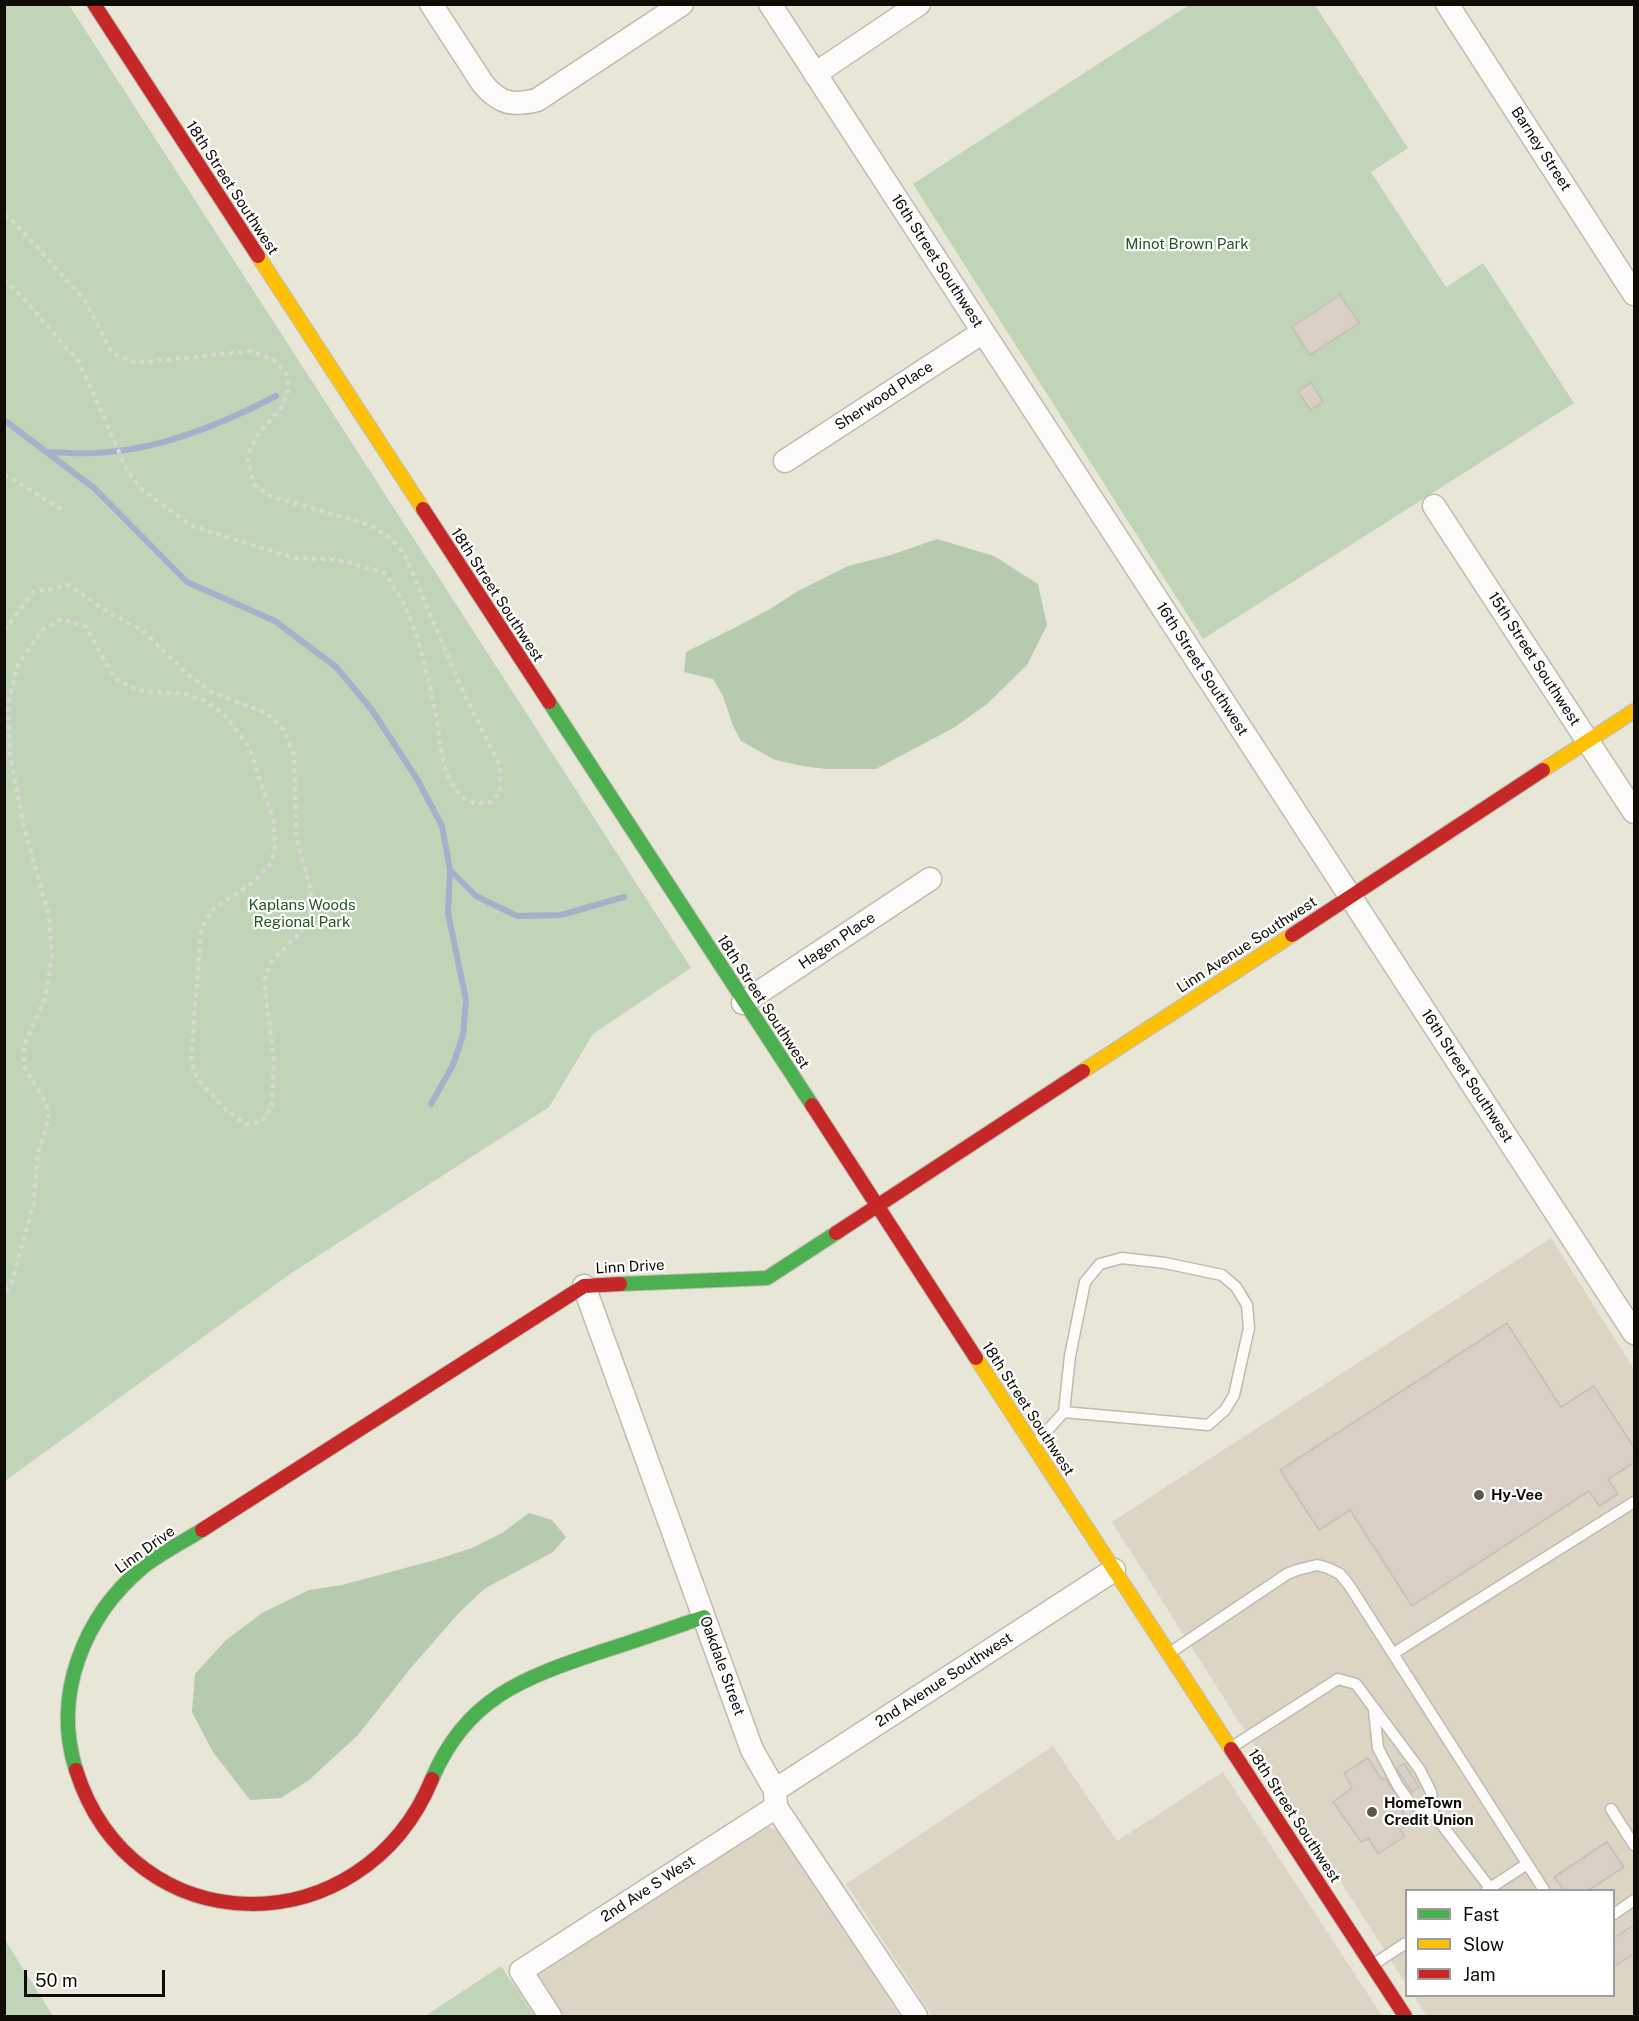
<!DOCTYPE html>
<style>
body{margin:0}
#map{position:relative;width:1639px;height:2021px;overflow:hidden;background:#e8e6d7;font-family:"Public Sans",sans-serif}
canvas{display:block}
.frame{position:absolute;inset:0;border:6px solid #0e0c04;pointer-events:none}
.legend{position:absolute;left:1405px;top:1889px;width:210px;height:108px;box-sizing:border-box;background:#fff;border:2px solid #9f9e9b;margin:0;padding:8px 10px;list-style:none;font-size:18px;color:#0e0c04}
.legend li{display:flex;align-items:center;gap:12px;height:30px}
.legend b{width:30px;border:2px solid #9f9e9b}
.scale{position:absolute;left:24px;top:1970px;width:141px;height:27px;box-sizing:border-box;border:3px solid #0e0c04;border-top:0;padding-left:8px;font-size:18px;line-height:21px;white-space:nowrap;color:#0e0c04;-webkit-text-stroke:4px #fff;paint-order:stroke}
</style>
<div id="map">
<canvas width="1639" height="2021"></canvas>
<div class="frame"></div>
<ul class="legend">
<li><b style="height:8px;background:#4caf50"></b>Fast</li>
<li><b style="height:8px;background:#ffc107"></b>Slow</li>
<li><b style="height:8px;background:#c62828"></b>Jam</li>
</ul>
<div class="scale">50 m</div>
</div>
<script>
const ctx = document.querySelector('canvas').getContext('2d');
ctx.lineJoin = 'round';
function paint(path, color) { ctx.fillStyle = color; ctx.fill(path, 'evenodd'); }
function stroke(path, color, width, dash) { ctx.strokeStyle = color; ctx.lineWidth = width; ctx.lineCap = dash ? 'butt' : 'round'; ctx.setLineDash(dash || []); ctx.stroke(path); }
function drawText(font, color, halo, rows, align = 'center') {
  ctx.font = font + ' "Public Sans",sans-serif'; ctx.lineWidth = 4.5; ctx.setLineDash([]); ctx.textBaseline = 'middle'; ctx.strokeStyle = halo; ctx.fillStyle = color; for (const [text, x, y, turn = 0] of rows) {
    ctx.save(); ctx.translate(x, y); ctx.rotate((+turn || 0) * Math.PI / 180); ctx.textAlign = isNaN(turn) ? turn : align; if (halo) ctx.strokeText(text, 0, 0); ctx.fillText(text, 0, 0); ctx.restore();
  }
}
paint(new Path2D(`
 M 1551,1238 L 1634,1369 L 1634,2013 L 1629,2016 L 1427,2016 L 1414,1996 L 1614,1996 L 1614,1890 L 1406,1890 L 1406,1984 L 1112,1522 Z
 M 1053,1746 L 1117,1841 L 1223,1772 L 1382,2016 L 932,2016 L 846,1884 Z
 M 767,1826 L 781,1832 L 900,2016 L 534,2016 L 512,1983 L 759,1828 Z`), '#ddd5c4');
paint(new Path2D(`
 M 69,5 L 691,968 L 593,1034 L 549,1107 L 290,1274 L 5,1481 L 4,5 Z
 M 1189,5 L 1315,5 L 1408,148 L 1371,172 L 1446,287 L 1483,263 L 1574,403 L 1203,639 L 913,184 Z
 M 5,1940 L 53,2016 L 5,2016 Z
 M 501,1966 L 534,2016 L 425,2016 Z`), '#c0d4b8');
paint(new Path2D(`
 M 937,539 L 994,556 L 1038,584 L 1047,625 L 1027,665 L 987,704 L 955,727 L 876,769 L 825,769 L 803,766 L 775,760 L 741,741 L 733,726 L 723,696 L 713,679 L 684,672 L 686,652 L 736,627 L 770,609 L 798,591 L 848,566 L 891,555 Z
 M 529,1513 L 552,1520 L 566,1537 L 553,1552 L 484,1589 L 457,1615 L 410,1669 L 358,1735 L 309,1780 L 281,1798 L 250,1800 L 213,1752 L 192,1712 L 195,1674 L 226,1640 L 262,1613 L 309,1590 L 342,1585 L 435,1560 L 472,1548 L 502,1533 Z`), '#b6caae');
stroke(new Path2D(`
 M 4,420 L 94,488 L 187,582 L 275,621 L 336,667 L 372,710 L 417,779 L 442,826 L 450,870 L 448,913 L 466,1000 L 463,1035 L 453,1065 L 431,1104
 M 47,452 C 63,452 78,454 93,453 C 157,451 220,425 276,396
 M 450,870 L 476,896 L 517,916 L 561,915 L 624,897`), '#a3b1ca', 6);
const building = new Path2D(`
 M 1340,295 L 1359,323 L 1310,355 L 1292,327 Z
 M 1311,383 L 1323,402 L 1310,410 L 1298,391 Z
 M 1507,1323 L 1561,1407 L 1594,1386 L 1635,1449 L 1635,1462 L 1608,1479 L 1618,1494 L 1599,1506 L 1589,1491 L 1412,1606 L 1350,1510 L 1319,1530 L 1280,1470 Z
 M 1368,1758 L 1382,1780 L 1385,1778 L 1399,1800 L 1397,1802 L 1410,1823 L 1400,1830 L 1405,1836 L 1378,1854 L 1369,1839 L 1361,1842 L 1333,1802 L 1352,1788 L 1344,1773 Z
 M 1404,1763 L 1419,1787 L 1412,1792 L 1397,1769 Z
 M 1607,1842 L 1624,1867 L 1589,1890 L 1564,1890 L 1554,1877 Z
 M 1635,1924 L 1635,1953 L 1614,1967 L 1614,1938 Z`);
paint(building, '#dacfc4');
stroke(building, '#c6c0b7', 1.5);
const lane = new Path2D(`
 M 1035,1444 L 1064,1412 L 1070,1356 L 1085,1282 L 1100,1264 L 1122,1258 L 1165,1263 L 1222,1275 L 1236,1287 L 1247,1305 L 1249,1328 L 1234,1395 L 1225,1410 L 1208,1425 L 1064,1412
 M 1171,1652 L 1287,1574 L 1297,1570 L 1317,1565 L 1328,1568 L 1340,1574 L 1349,1585 L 1544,1890
 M 1394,1653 L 1634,1502
 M 1374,1710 L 1378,1748 L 1398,1786 L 1411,1804 L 1433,1813 L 1490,1888
 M 1232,1747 L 1338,1679 L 1356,1684 L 1420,1770 L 1431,1792 L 1433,1813
 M 1611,1809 L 1634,1845
 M 1487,1890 L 1527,1864
 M 1614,1914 L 1634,1900
 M 1374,1964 L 1406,1943`);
const street = new Path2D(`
 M 431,4 L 483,84 C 500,104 512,106 537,100 L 682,4
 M 770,4 L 1634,1333
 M 1447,4 L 1634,294
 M 815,74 L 919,4
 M 785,461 L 983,332
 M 1434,506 L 1634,812
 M 743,1003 L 930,879
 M 584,1286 L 752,1750 L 775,1790 L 776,1807 L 916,2016
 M 775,1790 L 1114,1570
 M 550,2016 L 521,1971 L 776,1807`);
const fast = new Path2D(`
 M 549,702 L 812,1105
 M 620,1284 L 767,1278 L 836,1233
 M 76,1770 C 52,1695 84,1616 143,1567 C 161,1553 183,1542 202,1530
 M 432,1779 C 466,1698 523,1678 600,1652 C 635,1641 669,1629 704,1617`);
const slow = new Path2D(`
 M 258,256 L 423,509
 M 1543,770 L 1634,711
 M 1083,1071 L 1292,935
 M 976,1358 L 1231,1749`);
const jam = new Path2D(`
 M 94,4 L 258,256
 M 423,509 L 549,702
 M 1292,935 L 1543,770
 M 812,1105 L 976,1358
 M 836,1233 L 1083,1071
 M 202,1530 L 584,1286 L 620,1284
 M 1231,1749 L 1405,2016
 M 76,1770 C 132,1947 363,1947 432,1779`);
stroke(lane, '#bdbcb0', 13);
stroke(street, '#bdbcb0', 25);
stroke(fast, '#bdbcb0', 16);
stroke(slow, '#bdbcb0', 16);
stroke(jam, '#bdbcb0', 16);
stroke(new Path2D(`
 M 4,215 L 10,218 L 84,299 L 112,353 L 136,363 L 250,351 L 273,359 L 287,375 L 289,388 L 282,407 L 256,437 L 247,457 L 254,484 L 270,496 L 370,525 L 389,537 L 404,553 L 461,687 L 500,766 L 500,791 L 492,802 C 470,805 463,802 451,782 C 440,762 440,737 436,715 C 429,680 418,631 402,600 C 397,591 390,582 385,573 L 339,560 L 294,558 L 192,526 L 141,489 L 128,472 L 79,362 L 16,290 L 4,281
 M 4,474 L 64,511
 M 4,630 L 34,592 L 69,585 L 111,614 L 142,630 L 188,675 L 212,692 L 266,713 L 284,730 L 294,756 L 296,837 L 311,891 L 310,912 L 301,931 L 272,961 L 264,980 L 274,1062 L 272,1106 L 262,1122 L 246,1124 L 228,1112 L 197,1079 L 191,1060 L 201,929 L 213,909 L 253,883 L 269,865 L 275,850 L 274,822 L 249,747 L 224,714 L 206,701 L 185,694 L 140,691 L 115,679 L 86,627 L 62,619 L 43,629 L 18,664 L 8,704 L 10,756 L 24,827 L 49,916 L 52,957 L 45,998 L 24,1046 L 24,1067 L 46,1103 L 49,1119 L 38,1153 L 34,1203 L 12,1281 L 4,1294`), '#d8d8d3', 4, [4.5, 4.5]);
stroke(lane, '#fcfbf9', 10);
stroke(street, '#fcfbf9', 22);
stroke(fast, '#4caf50', 14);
stroke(slow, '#ffc107', 14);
stroke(jam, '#c62828', 14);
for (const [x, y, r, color] of [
 [1479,1495,6,"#5a584e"],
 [1372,1812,6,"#5a584e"]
]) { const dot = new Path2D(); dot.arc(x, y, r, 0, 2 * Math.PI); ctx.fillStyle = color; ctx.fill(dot); stroke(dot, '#fff', 2); }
drawText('15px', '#0e0c04', '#fff', [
 ["Barney Street",1541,149,57],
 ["18th Street Southwest",232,188,57],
 ["16th Street Southwest",937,261,57],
 ["Sherwood Place",884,396,-33],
 ["18th Street Southwest",497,595,57],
 ["15th Street Southwest",1534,659,57],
 ["16th Street Southwest",1202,669,57],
 ["Hagen Place",837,941,-34],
 ["Linn Avenue Southwest",1247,945,-33],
 ["18th Street Southwest",763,1002,57],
 ["16th Street Southwest",1467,1076,57],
 ["Linn Drive",630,1267,-3],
 ["18th Street Southwest",1028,1409,57],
 ["Linn Drive",145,1550,-36],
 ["Oakdale Street",722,1666,70],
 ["2nd Avenue Southwest",944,1680,-33],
 ["18th Street Southwest",1294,1816,57],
 ["2nd Ave S West",648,1889,-33]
]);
drawText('15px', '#215724', '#fff', [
 ["Minot Brown Park",1187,244],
 ["Kaplans Woods",302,905],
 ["Regional Park",302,922]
]);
drawText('bold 15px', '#0e0c04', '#fff', [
 ["Hy-Vee",1491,1495],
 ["HomeTown",1384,1803],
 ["Credit Union",1384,1820]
], 'left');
</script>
